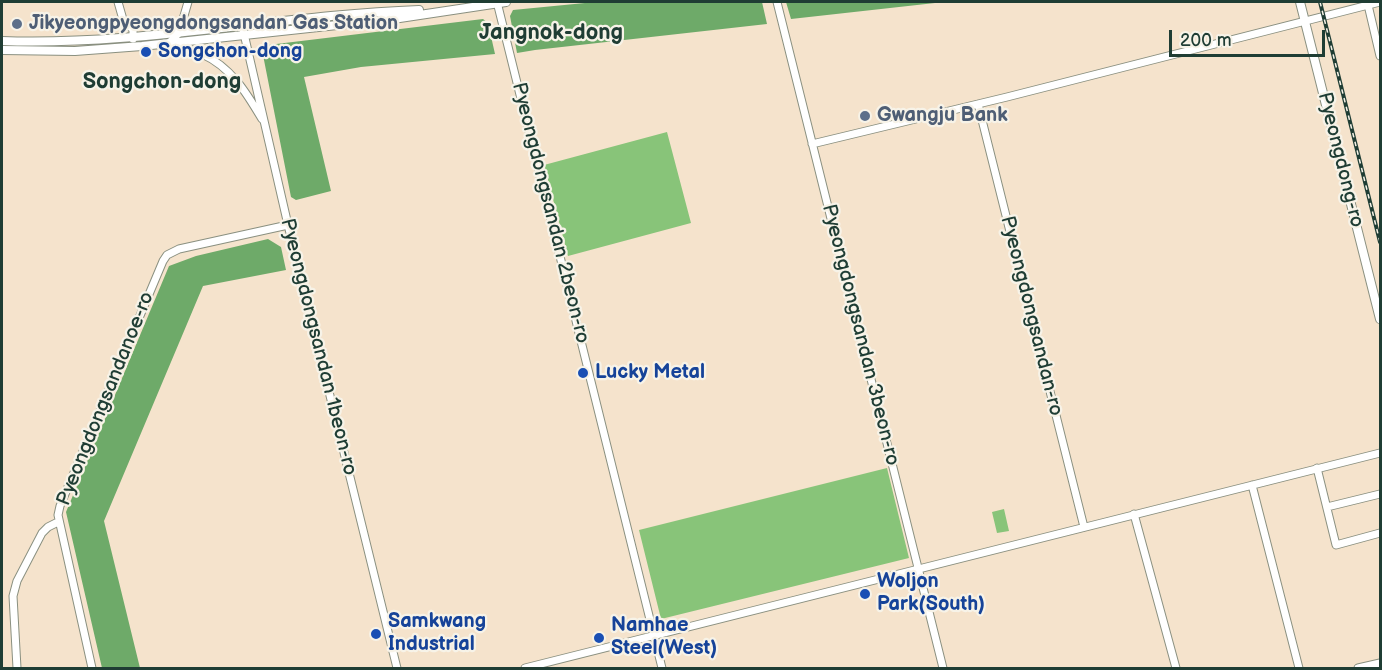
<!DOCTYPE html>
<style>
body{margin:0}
#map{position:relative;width:1382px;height:670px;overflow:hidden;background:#f5e3cc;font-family:"Balsamiq Sans",sans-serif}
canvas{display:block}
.frame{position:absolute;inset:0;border:3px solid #1f3d34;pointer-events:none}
.scale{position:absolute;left:1169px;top:30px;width:156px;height:27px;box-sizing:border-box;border:3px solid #1f3d34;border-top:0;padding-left:8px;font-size:18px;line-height:21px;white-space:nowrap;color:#1f3d34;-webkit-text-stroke:4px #f7f3e8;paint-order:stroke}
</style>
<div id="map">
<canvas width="1382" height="670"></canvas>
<div class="frame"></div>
<div class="scale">200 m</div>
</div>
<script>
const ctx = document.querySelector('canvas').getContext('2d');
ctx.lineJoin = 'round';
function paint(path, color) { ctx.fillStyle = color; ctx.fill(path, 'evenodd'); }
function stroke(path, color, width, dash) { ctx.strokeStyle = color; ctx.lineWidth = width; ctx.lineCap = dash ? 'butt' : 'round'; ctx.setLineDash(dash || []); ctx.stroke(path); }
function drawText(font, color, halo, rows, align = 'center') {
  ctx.font = font + ' "Balsamiq Sans",sans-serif'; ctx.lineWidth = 4.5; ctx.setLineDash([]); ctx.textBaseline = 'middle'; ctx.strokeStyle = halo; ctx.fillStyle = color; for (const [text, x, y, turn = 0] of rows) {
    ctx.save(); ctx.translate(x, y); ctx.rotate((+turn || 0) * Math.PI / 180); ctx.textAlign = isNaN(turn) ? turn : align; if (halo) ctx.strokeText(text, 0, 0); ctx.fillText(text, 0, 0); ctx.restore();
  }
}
paint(new Path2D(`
 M 667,132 L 691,223 L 568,256 L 544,165 Z
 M 887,468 L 909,558 L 661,619 L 639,530 Z
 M 1004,509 L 1009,531 L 997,533 L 992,512 Z`), '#88c479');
paint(new Path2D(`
 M 595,2 L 762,2 L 767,24 L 535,50 L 517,53 L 510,16 L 513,10 Z
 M 786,2 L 944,2 L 791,19 Z
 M 483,19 L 488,23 L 495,54 L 361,67 L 304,77 L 331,191 L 296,200 L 291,197 L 263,55 L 268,45 Z
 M 268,239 L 281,247 L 286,270 L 203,286 L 104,521 L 140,668 L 102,668 L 66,512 L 169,266 L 196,256 Z`), '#6eaa69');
const minor = new Path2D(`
 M 118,2 L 124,23 L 133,29 L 133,39
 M 188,2 L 179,33 L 170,42 C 181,47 191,49 202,54 C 231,67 246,92 262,119
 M 497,2 L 662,668
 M 777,2 L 943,668
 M 1368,5 L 1380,56
 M 242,25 L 288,225 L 397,668
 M 978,104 L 1084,527
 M 812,144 L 1007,97 L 1380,2
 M 1317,468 L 1336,545 L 1380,533
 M 1252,485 L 1299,668
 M 1327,507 L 1380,494
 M 1134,514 L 1176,668
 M 17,668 L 13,596 L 17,581 L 42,533 L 48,527 L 58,522
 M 92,668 L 58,515 L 60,506 L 163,261 L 167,255 L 179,249 L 288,225
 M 525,668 L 1380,453
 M 1358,668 L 1380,663`);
const major = new Path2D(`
 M 1300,2 L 1380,319
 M 2,41 C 142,46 279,15 419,10
 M 2,50 L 75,51 L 142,46 L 393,19 L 506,2`);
stroke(minor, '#8a9080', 9);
stroke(major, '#8a9080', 10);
stroke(minor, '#fff', 7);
stroke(major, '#fff', 8);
const rail = new Path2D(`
 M 1320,2 L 1380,242`);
stroke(rail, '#1f3d34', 4);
stroke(rail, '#f7f3e8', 1.5, [4.5]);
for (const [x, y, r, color] of [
 [17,24,6,"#5c6f8a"],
 [146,52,6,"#1a4fb4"],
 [865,116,6,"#5c6f8a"],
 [583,373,6,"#1a4fb4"],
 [865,594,6,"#1a4fb4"],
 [376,634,6,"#1a4fb4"],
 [599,638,6,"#1a4fb4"]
]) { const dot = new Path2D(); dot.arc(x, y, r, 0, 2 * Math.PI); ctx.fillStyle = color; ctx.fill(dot); stroke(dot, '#f7f3e8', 2); }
drawText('bold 20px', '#4e5e75', '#f7f3e8', [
 ["Jikyeongpyeongdongsandan Gas Station",29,24],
 ["Gwangju Bank",877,116]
], 'left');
drawText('bold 20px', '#164399', '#f7f3e8', [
 ["Songchon-dong",158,52],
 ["Lucky Metal",595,373],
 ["Woljon",877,582],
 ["Park(South)",877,605],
 ["Samkwang",388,622],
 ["Industrial",388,645],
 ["Namhae",611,626],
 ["Steel(West)",611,649]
], 'left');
drawText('20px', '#1f3d34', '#f7f3e8', [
 ["Pyeongdong-ro",1340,160,76],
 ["Pyeongdongsandan 2beon-ro",550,213,76],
 ["Pyeongdongsandan-ro",1031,316,76],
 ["Pyeongdongsandan 3beon-ro",860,335,76],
 ["Pyeongdongsandan 1beon-ro",318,347,76],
 ["Pyeongdongsandanoe-ro",106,399,-68]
]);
drawText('bold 22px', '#1f3d34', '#f7f3e8', [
 ["Jangnok-dong",551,33],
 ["Songchon-dong",162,82]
]);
</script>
